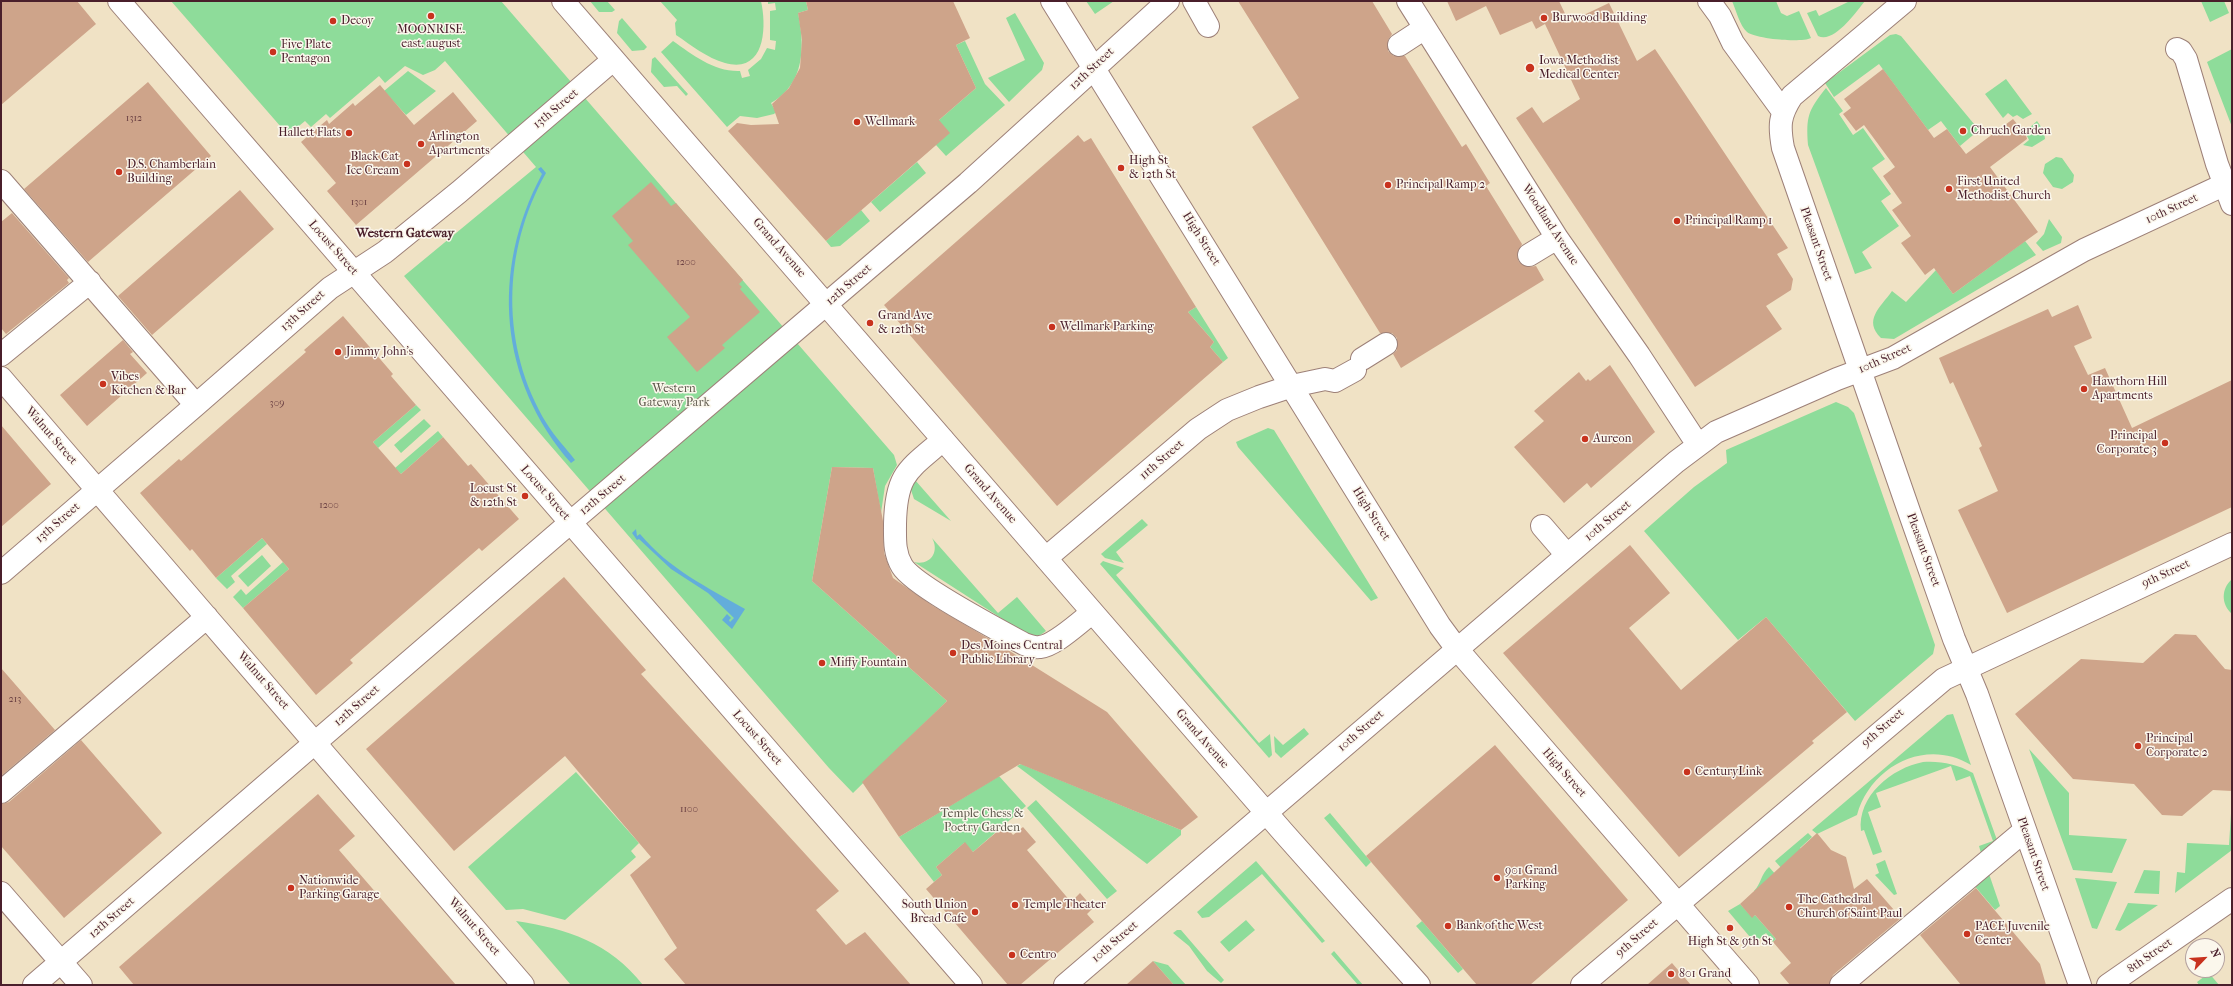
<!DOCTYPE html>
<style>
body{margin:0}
#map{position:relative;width:2233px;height:986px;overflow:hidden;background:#f0e2c5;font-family:"IM FELL French Canon",serif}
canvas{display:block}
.frame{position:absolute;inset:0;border:2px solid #4a1f2b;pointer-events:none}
.north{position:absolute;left:2185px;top:938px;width:40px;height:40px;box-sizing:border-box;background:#fbf7ec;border:1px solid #b4a19f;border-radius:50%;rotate:65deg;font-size:11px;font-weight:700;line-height:16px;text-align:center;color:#4a1f2b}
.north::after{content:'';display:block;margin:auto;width:14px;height:18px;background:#c8321e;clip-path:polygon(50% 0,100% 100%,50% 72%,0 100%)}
</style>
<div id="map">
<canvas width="2233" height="986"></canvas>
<div class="frame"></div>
<div class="north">N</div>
</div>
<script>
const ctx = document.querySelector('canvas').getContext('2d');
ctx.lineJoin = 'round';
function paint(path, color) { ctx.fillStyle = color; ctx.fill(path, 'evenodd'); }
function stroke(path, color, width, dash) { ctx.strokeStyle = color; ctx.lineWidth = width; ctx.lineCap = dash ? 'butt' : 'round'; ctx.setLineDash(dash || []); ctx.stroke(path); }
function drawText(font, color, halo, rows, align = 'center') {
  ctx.font = font + ' "IM FELL French Canon",serif'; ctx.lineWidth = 3; ctx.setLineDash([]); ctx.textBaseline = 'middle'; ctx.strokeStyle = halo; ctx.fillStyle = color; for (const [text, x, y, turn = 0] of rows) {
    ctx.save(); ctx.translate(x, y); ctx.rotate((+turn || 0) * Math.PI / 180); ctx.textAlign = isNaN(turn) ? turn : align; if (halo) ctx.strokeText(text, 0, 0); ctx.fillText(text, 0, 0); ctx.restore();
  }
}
paint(new Path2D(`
 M 171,1 L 501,1 L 894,455 L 897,465 L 885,486 L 881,513 L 873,468 L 832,467 L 812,581 L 947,701 L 853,793 L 829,768 L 404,276 L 536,167 L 445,61 L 435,70 L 423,75 L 405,66 L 385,83 L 379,76 L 330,118 L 326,114 L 311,127 L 305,121 L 288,135 Z
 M 590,1 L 607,1 L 615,10 L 612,12 L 599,12 Z
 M 660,1 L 761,1 C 767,28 765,74 725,63 C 707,58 691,45 676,35 L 675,23 L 677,20 Z
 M 768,1 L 806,1 L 808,10 L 798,13 C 805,46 805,84 771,103 L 776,112 L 774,114 L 757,118 L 740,116 L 727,127 L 661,52 L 673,41 C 693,55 714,72 740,71 L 742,78 L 750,76 L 748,70 L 761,59 L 767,48 L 775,50 L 776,41 L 770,40 L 770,11 L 776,10 L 775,3 L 768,4 Z
 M 1086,1 L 1114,1 L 1095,14 Z
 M 1732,1 L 1776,1 L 1781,13 L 1787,16 L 1799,11 L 1811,38 C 1801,43 1756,39 1747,32 C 1740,26 1736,10 1732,1 Z
 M 1850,1 L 1865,1 C 1856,12 1834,44 1818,36 L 1807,13 L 1816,10 L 1819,16 Z
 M 2201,1 L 2224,1 L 2229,13 L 2210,22 Z
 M 1015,13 L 1044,63 L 1042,70 L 1009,102 L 988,78 L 1025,60 L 1006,18 Z
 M 622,18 L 647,47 L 644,50 L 632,51 L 617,33 L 619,21 Z
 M 1896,34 L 1901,36 L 1979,130 L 1960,146 L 1941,121 L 1928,130 L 1879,64 L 1834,97 L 1825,83 L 1890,35 Z
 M 965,41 L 985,84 L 1005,105 L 946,156 L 936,145 L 939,120 L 976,88 L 956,45 Z
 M 2232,49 L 2232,127 L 2207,62 Z
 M 655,57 L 688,94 L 686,96 L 677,86 L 664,87 L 651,72 L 652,59 Z
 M 408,71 L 436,91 L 406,115 L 384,91 Z
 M 2006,79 L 2032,114 L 2023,119 L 2017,115 L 2013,117 L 2008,113 L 2003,118 L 1985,94 Z
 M 1826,88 L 1843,111 L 1839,114 L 1853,135 L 1863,128 L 1885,159 L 1872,168 L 1891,194 L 1881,201 L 1899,226 L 1862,252 L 1872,268 L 1855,274 L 1808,145 C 1806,116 1808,111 1826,88 Z
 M 2037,121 L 2044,131 L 2045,139 L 2032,147 L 2023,145 L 2029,140 L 2027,136 L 2030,133 L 2028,129 Z
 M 2056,157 L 2062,158 L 2074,175 L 2073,182 L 2062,189 L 2053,187 L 2043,173 L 2045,164 Z
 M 917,162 L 926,173 L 880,212 L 871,202 Z
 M 861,210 L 870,221 L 840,246 L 831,247 L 826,241 Z
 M 2049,219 L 2062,237 L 2061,243 L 2043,251 L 2036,243 L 2044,234 Z
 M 2025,241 L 2036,255 L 1894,339 L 1881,338 C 1863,320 1880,308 1892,291 L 1906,302 L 1936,270 L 1953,294 Z
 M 1196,307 L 1228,358 L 1223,362 L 1210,347 L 1214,342 L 1188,312 Z
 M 1836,402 L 1848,407 L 1854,413 L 1935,645 L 1933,654 L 1855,721 L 1766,617 L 1738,640 L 1644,531 L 1694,487 L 1727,463 L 1726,450 Z
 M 416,405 L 421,410 L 378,448 L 373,442 Z
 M 424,419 L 431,426 L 401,453 L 394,445 Z
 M 1268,428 L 1274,430 L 1378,598 L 1371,601 L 1238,447 L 1236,442 Z
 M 438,431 L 443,437 L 401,474 L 395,468 Z
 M 915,480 L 951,521 L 914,499 L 910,487 Z
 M 1142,519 L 1148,525 L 1116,552 L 1124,563 L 1105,558 L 1101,554 Z
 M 262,538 L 267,544 L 231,576 L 235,582 L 227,589 L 216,578 Z
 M 932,538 L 998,613 L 1017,597 L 1046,631 L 1039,636 L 1029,636 L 914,562 C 930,566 940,552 932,538 Z
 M 262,555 L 271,566 L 248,587 L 238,576 Z
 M 1103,561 L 1124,568 L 1116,575 L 1259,743 L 1270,734 L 1272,755 L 1269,758 L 1100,564 Z
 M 283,562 L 289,569 L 243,608 L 233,597 L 241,589 L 246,595 Z
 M 2232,579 L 2232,614 C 2221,604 2221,589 2232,579 Z
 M 1953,714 L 1971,765 C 1925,737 1870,767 1857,815 L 1817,834 L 1812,830 L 1947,715 Z
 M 1304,728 L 1309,734 L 1281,758 L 1275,752 L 1274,736 L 1283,745 Z
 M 2029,749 L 2069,793 L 2069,835 L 2127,839 L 2112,873 L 2073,870 Z
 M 1923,762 C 1942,761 1956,764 1973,773 L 1997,840 L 1981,853 L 1979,846 L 1993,841 L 1970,776 L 1956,781 L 1951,766 L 1876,793 L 1881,807 L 1868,812 L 1882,852 L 1873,855 L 1864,830 L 1861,831 C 1857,796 1892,768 1923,762 Z
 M 1021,764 L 1181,830 L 1181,835 L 1147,864 L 1017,766 Z
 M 576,772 L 639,843 L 631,851 L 636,857 L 565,920 L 523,909 L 506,910 L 468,867 Z
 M 999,776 L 1026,806 L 973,852 L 964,843 L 936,867 L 942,875 L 934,882 L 899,837 Z
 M 2232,798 L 2232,850 L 2175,893 L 2177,872 L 2185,873 L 2187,843 L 2229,845 Z
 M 1036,800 L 1117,891 L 1107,899 L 1027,808 Z
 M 1330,813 L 1371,862 L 1366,867 L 1324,818 Z
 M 1808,833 L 1812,837 L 1800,848 L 1804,853 L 1783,870 L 1775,861 Z
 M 1885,860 L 1897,894 L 1894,895 L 1875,875 L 1879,873 L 1876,864 Z
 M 1256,861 L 1325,941 L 1322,943 L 1262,874 L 1209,917 L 1202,918 L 1197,912 Z
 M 1769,867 L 1777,876 L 1756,894 L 1754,891 C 1761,884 1761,874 1769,867 Z
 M 2144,870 L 2160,871 L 2159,894 L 2134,893 Z
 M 1988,871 L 2000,906 L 1995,910 L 1973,884 Z
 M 2075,878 L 2117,882 L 2097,929 L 2092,928 Z
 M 2128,903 L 2158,905 L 2120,931 L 2115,930 Z
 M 1740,904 L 1752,917 L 1755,915 L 1776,939 L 1773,942 L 1766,933 L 1755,943 L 1728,911 Z
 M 1246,920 L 1255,930 L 1229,952 L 1220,942 Z
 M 516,921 C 568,929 609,942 643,985 L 571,985 Z
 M 1422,921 L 1463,969 L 1458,973 L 1416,926 Z
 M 1177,930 L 1181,930 L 1224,980 L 1221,983 L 1207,971 L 1189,946 L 1173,933 Z
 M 1334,951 L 1363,985 L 1358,985 L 1331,954 Z
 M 1153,961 L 1168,965 L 1186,985 L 1174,985 Z
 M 2209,973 L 2219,985 L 2199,985 L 2197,982 Z`), '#8edc9a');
paint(new Path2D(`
 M 541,167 L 546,173 C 502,251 500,347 547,424 C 555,437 566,448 575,460 L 571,463 C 499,381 490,271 542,174 L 538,169 Z
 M 636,529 L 637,536 L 640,534 C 669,569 707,587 745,609 L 732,629 L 722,620 L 727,614 L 731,618 L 729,620 L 730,622 L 734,618 L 708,593 L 671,569 L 639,539 L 637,540 L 632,533 Z`), '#63addb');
paint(new Path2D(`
 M 1,1 L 77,1 L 96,24 L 1,105 Z
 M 806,1 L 953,1 L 970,38 L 956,45 L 976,88 L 939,120 L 950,133 L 826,241 L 728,131 L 737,123 L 751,125 L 779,124 L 772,104 L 789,88 L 800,68 L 802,40 L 798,13 L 808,10 Z
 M 1238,1 L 1372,1 L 1392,34 L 1388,40 L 1388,51 L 1394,56 L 1405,56 L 1462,147 L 1466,144 L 1490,183 L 1486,186 L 1522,244 L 1517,255 L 1519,262 L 1529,267 L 1536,266 L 1544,280 L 1401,368 L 1393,354 L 1397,350 L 1397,338 L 1392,333 L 1380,333 L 1252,127 L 1299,98 Z
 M 1447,1 L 1559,1 L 1569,22 L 1609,3 L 1637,61 L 1655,49 L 1788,248 L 1777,254 L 1793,279 L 1791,290 L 1766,306 L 1782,329 L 1695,387 L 1516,118 L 1532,107 L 1543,123 L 1580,99 L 1545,24 L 1536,29 L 1532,21 L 1500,35 L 1486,6 L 1456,21 Z
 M 1883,69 L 1934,138 L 1947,129 L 1966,154 L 2013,119 L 2026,135 L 2027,139 L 1990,167 L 2038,232 L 1953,294 L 1934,268 L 1925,275 L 1901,243 L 1911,236 L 1892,210 L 1902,203 L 1883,176 L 1895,167 L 1864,125 L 1856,131 L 1843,114 L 1851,108 L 1844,99 Z
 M 148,82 L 211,156 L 88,262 L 24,189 Z
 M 380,85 L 414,125 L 453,92 L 477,121 L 356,225 L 327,191 L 336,183 L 301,142 L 327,120 L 329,124 L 353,103 L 355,106 Z
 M 1078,135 L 1084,142 L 1091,138 L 1196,307 L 1188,312 L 1214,342 L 1210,347 L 1223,362 L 1057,506 L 884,305 Z
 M 651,182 L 671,206 L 676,203 L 743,280 L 739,284 L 742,287 L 740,289 L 760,312 L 722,345 L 725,348 L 697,372 L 667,337 L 690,317 L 628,245 L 633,241 L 612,216 Z
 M 240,190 L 274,229 L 152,335 L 118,296 Z
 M 12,213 L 69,278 L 67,280 L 69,283 L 6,334 L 1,328 L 1,222 Z
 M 2078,305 L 2092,338 L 2074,346 L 2088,375 L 2105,368 L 2132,428 L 2232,380 L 2232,507 L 2007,613 L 1958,510 L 1998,491 L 1979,448 L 1982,446 L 1953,382 L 1950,384 L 1939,358 L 2048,309 L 2052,317 Z
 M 343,316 L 393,374 L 391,376 L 416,405 L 373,442 L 401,474 L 443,437 L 468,466 L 471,464 L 519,519 L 482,551 L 479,548 L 350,660 L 353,663 L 316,695 L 243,608 L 289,569 L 262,538 L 216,578 L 192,549 L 190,551 L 140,493 L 179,459 L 181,461 L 306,352 L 304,350 Z
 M 123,340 L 133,352 L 130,354 L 147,373 L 87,426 L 60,395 Z
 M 1610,365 L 1655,432 L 1591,488 L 1587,483 L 1564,503 L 1514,447 L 1544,421 L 1534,411 L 1579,372 L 1586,381 L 1588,379 L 1590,381 Z
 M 1,425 L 51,484 L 1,527 Z
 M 832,467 L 873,468 L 883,521 L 884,553 L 893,578 L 933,606 L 1008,650 L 1107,712 L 1198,817 L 1181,830 L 1020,764 L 899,837 L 862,782 L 947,701 L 812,581 Z
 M 1630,545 L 1670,593 L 1629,628 L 1681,690 L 1766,617 L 1847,712 L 1812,741 L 1814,743 L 1679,857 L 1503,653 Z
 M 564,577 L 646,670 L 641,674 L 839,891 L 816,910 L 846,945 L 865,932 L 911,985 L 686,985 L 664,959 L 677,948 L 630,875 L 651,857 L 565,756 L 454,851 L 366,749 Z
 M 2175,634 L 2196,635 L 2225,669 L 2232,670 L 2232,791 L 2213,790 L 2182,816 L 2162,815 L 2134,784 L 2073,779 L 2015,714 L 2081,659 L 2143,663 Z
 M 1,668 L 55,730 L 1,776 Z
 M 81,740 L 162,833 L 64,918 L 1,846 L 1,804 L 9,802 Z
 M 1495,745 L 1628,900 L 1530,985 L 1477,985 L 1366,856 Z
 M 318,794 L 355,836 L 339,850 L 456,985 L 134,985 L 119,967 Z
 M 1005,825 L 1013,835 L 1023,827 L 1036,842 L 1027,850 L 1071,902 L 1080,893 L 1093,908 L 1087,914 L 1094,922 L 1020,985 L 1008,985 L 926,889 L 942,875 L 936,867 L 965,842 L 973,852 Z
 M 1817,833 L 1831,850 L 1846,857 L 1854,889 L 1867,879 L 1901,918 L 1833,975 L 1829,985 L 1790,985 L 1780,973 L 1791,963 L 1773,942 L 1776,939 L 1755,915 L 1752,918 L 1740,904 Z
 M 1976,888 L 2040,964 L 2046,985 L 1961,985 L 1920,935 Z
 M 1153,961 L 1174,985 L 1126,985 Z
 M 1672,963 L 1691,985 L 1647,985 L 1665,969 Z`), '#cea48a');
const minor = new Path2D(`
 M 1194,1 L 1208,26
 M 1408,1 L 1557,238 L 1639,355 L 1698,445
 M 1709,1 L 1720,16 L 1733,43 L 1782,110
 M 1905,1 L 1792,96 C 1779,116 1779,126 1783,148 L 1911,517 L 1954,639 L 1977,694 L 2080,985
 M 1399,45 L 1425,28
 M 2177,49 L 2181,51 L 2186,59 L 2217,164 L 2232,204
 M 1,181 L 196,405
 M 1529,255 L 1557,238
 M 1,355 L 90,282
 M 1362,359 L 1386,344
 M 1,378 L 523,985
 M 943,440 C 908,470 896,474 895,524 C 895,539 894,553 902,566 C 914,586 999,630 1024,644 C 1029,646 1035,648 1040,647 C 1056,645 1079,622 1092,613
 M 1542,526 L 1567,555
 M 1046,558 L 1198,429 L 1227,410 L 1259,397 L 1292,386 L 1325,379 L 1335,381 L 1355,370
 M 1,573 L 196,405 L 330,288 L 385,252 L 459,192 L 613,60
 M 1,792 L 207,617
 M 1,893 L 81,985
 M 34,985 L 571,522 L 968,183 L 1168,1
 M 1065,985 L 1676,462 L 1716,432 L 1837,379 L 1893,358 L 2084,250 L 2232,181
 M 1841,985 L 2024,831`);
const major = new Path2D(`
 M 119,1 L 971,985
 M 563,1 L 1283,832 L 1419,985
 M 1052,1 L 1440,626 L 1457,649 L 1748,985
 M 1582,985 L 1944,679 L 2232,544
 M 2108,985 L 2232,899`);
stroke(minor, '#9d8078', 24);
stroke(major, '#9d8078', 24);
stroke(minor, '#fff', 22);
stroke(major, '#fff', 22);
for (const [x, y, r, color] of [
 [431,16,4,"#c8321e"],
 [1544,18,4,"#c8321e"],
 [333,21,4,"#c8321e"],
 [273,52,4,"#c8321e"],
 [1530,68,5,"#c8321e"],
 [857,122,4,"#c8321e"],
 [1963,131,4,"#c8321e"],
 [349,133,4,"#c8321e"],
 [421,144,4,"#c8321e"],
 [407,164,4,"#c8321e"],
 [1121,168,4,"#c8321e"],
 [119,172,4,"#c8321e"],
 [1388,185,4,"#c8321e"],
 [1949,189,4,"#c8321e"],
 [1677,221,4,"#c8321e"],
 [870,323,4,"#c8321e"],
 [1052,327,4,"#c8321e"],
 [338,352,4,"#c8321e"],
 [103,384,4,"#c8321e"],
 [2084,389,4,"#c8321e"],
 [1585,439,4,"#c8321e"],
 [2165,443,4,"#c8321e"],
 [525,496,4,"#c8321e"],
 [953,653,4,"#c8321e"],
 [822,663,4,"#c8321e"],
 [2138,746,4,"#c8321e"],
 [1687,772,4,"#c8321e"],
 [1497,878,4,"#c8321e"],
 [291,888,4,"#c8321e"],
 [1015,905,4,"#c8321e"],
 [1789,907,4,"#c8321e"],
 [975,912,4,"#c8321e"],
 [1448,926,4,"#c8321e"],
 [1730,928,4,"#c8321e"],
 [1967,934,4,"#c8321e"],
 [1012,955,4,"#c8321e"],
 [1671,974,4,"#c8321e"]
]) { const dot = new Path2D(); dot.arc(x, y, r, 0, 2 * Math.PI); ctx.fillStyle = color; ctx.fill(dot); stroke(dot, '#fbf7ec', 1.5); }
drawText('10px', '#6b4043', null, [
 ["1312",134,119],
 ["1301",359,203],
 ["1200",686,263],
 ["309",277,404],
 ["1200",329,506],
 ["213",15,700],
 ["1100",689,810]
]);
drawText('12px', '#4a1f2b', '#fbf7ec', [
 ["Burwood Building",1552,18],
 ["Decoy",341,21],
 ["MOONRISE.",431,30,"center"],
 ["east. august",431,44,"center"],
 ["Five Plate",281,45],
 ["Pentagon",281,59],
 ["Iowa Methodist",1539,61],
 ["Medical Center",1539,75],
 ["Wellmark",865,122],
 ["Chruch Garden",1971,131],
 ["Hallett Flats",341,133,"right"],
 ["Arlington",429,137],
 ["Apartments",429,151],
 ["Black Cat",399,157,"right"],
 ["Ice Cream",399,171,"right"],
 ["High St",1129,161],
 ["& 12th St",1129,175],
 ["D.S. Chamberlain",127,165],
 ["Building",127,179],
 ["First United",1957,182],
 ["Methodist Church",1957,196],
 ["Principal Ramp 2",1396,185],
 ["Principal Ramp 1",1685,221],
 ["Grand Ave",878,316],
 ["& 12th St",878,330],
 ["Wellmark Parking",1060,327],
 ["Jimmy John's",346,352],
 ["Vibes",111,377],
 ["Kitchen & Bar",111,391],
 ["Hawthorn Hill",2092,382],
 ["Apartments",2092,396],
 ["Principal",2157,436,"right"],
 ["Corporate 3",2157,450,"right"],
 ["Aureon",1593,439],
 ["Locust St",517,489,"right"],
 ["& 12th St",517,503,"right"],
 ["Des Moines Central",961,646],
 ["Public Library",961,660],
 ["Miffy Fountain",830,663],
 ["Principal",2146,739],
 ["Corporate 2",2146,753],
 ["CenturyLink",1695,772],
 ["901 Grand",1505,871],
 ["Parking",1505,885],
 ["Nationwide",299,881],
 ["Parking Garage",299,895],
 ["The Cathedral",1797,900],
 ["Church of Saint Paul",1797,914],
 ["South Union",967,905,"right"],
 ["Bread Cafe",967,919,"right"],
 ["Temple Theater",1023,905],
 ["Bank of the West",1456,926],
 ["PACE Juvenile",1975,927],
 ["Center",1975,941],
 ["High St & 9th St",1730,942,"center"],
 ["Centro",1020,955],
 ["801 Grand",1679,974]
], 'left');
drawText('12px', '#4a1f2b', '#fbf7ec', [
 ["12th Street",1092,69,-43],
 ["13th Street",556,109,-40],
 ["10th Street",2172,209,-25],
 ["Woodland Avenue",1550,225,57],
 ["High Street",1201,239,58],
 ["Pleasant Street",1816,244,71],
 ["Locust Street",333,248,49],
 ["Grand Avenue",779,248,49],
 ["12th Street",849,285,-41],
 ["13th Street",303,311,-42],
 ["10th Street",1885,359,-24],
 ["Walnut Street",51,436,49],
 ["11th Street",1162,460,-41],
 ["Locust Street",545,493,49],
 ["Grand Avenue",990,494,49],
 ["12th Street",603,495,-40],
 ["High Street",1371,514,58],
 ["10th Street",1608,521,-40],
 ["13th Street",58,523,-41],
 ["Pleasant Street",1923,550,70],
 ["9th Street",2166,574,-25],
 ["Walnut Street",263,681,49],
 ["12th Street",357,706,-41],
 ["9th Street",1883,728,-41],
 ["10th Street",1361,731,-41],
 ["Locust Street",757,738,49],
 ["Grand Avenue",1202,739,49],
 ["High Street",1564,773,49],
 ["Pleasant Street",2033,854,71],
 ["12th Street",112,918,-41],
 ["Walnut Street",474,927,49],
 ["9th Street",1637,938,-41],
 ["10th Street",1115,942,-41],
 ["8th Street",2150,956,-35]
]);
drawText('12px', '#5e584c', '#fbf7ec', [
 ["Western",674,389],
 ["Gateway Park",674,403],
 ["Temple Chess &",982,814],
 ["Poetry Garden",982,828]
]);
drawText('bold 13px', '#4a1f2b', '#fbf7ec', [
 ["Western Gateway",405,234]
]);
</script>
